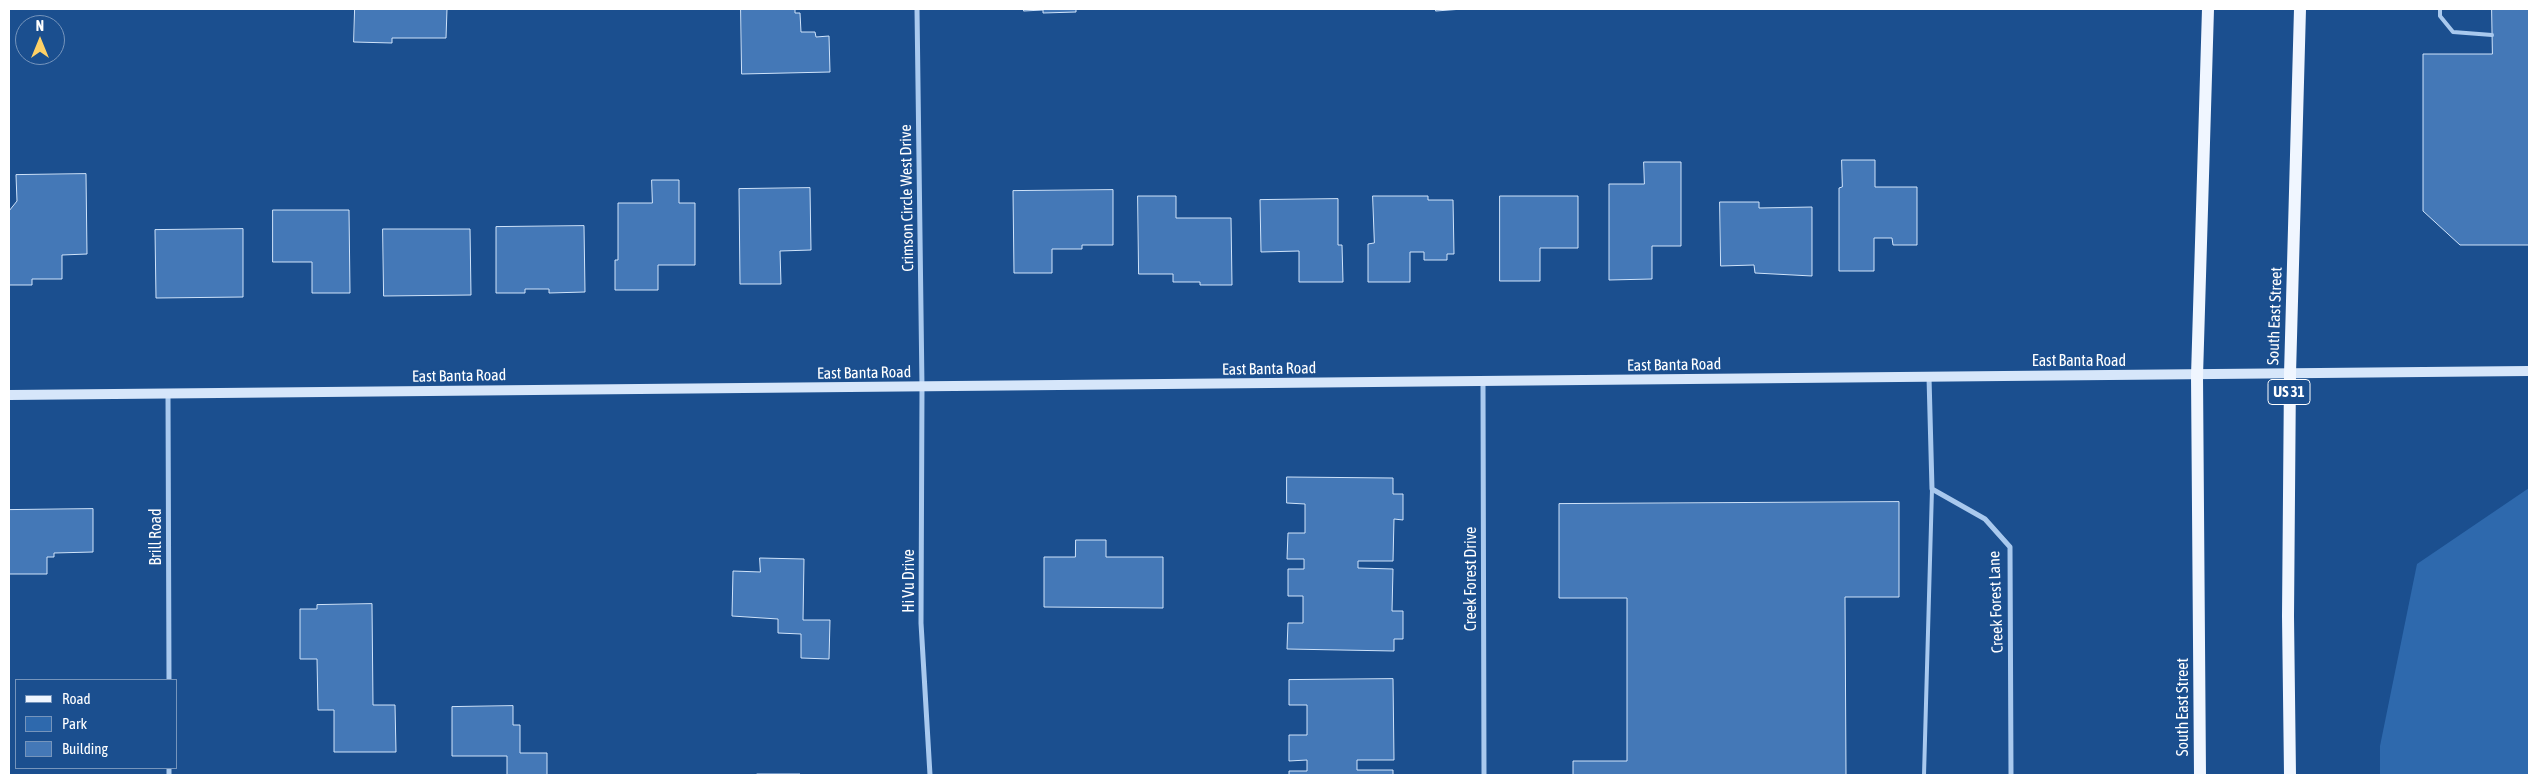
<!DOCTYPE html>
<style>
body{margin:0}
#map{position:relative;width:2538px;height:784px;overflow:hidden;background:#1b4f8f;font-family:"Asap Condensed",sans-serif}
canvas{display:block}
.frame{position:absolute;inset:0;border:10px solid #fff;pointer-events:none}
.legend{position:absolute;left:15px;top:679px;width:162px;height:90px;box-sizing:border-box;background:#1b4f8f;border:1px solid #7695bc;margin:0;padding:6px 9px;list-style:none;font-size:15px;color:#fff}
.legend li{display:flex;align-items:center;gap:10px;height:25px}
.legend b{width:25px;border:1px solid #7695bc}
.north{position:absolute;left:15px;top:15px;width:50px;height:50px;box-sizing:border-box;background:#1b4f8f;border:1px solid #7695bc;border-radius:50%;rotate:0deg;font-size:14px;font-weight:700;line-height:20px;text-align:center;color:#fff}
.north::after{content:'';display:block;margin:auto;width:18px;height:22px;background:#ffd166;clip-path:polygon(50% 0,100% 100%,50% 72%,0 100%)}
</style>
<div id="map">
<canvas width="2538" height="784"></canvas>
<div class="frame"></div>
<ul class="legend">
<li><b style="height:6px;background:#f0f6ff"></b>Road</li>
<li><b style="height:14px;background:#2e69ad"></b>Park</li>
<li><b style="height:14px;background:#4478b7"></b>Building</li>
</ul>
<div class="north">N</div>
</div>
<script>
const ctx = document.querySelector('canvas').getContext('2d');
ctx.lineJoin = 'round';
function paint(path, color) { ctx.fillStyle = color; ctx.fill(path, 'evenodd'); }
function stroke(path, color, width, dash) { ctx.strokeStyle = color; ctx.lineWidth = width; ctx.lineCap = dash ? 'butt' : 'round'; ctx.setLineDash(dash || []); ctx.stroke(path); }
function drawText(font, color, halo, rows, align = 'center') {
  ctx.font = font + ' "Asap Condensed",sans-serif'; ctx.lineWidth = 4; ctx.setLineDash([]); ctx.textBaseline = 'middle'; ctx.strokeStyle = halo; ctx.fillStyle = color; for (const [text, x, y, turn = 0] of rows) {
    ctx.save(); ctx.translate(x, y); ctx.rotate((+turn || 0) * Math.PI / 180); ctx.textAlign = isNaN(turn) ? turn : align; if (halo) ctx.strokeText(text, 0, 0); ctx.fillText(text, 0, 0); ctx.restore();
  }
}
paint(new Path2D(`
 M 2529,488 L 2529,775 L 2380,775 L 2380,746 L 2417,564 Z`), '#2e69ad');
const building = new Path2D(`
 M 355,9 L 447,9 L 446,38 L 392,38 L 392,43 L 354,42 Z
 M 741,9 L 795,9 L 795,13 L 800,13 L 801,32 L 815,32 L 816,37 L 829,36 L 830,72 L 742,74 Z
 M 1024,9 L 1076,9 L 1076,12 L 1043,13 L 1043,10 L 1024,11 Z
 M 1436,9 L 1463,9 L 1436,11 Z
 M 2492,9 L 2529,9 L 2529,245 L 2460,245 L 2423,211 L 2423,54 L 2492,54 Z
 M 1842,160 L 1875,160 L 1875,187 L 1917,187 L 1917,245 L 1893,245 L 1892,238 L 1874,238 L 1874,271 L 1839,271 L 1839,188 L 1842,187 Z
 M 1644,162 L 1681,162 L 1681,246 L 1652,246 L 1652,279 L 1609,280 L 1609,184 L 1644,184 Z
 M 86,174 L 87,254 L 62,255 L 62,279 L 32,279 L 32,285 L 9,285 L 9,211 L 17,201 L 16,175 Z
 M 652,180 L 679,180 L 679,203 L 695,203 L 695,265 L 658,265 L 658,290 L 615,290 L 615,260 L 618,260 L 618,203 L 652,203 Z
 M 810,188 L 811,250 L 780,251 L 781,284 L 740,284 L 739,189 Z
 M 1113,190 L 1113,245 L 1082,245 L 1082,249 L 1052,249 L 1052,273 L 1014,273 L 1013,191 Z
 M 1138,196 L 1176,196 L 1176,218 L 1231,218 L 1232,285 L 1200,285 L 1200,282 L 1173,282 L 1173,274 L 1139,274 Z
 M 1373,196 L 1428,196 L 1428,200 L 1453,200 L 1454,254 L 1447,254 L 1447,260 L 1424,260 L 1424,252 L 1410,252 L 1410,282 L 1368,282 L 1368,244 L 1374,243 Z
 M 1500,196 L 1578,196 L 1578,248 L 1540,248 L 1540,281 L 1500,281 Z
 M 1338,199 L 1338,245 L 1342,245 L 1343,282 L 1299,282 L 1299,251 L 1261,252 L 1260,200 Z
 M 1720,202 L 1759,202 L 1759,208 L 1812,207 L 1812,276 L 1755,273 L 1754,265 L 1721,266 Z
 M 273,210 L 349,210 L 350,293 L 312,293 L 312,262 L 273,262 Z
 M 584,226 L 585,292 L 549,293 L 549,289 L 525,289 L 525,293 L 496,293 L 496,227 Z
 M 243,229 L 243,297 L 156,298 L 155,230 Z
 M 383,229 L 470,229 L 471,295 L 384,296 Z
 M 1287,477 L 1393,478 L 1393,494 L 1403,494 L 1403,520 L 1394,519 L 1393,561 L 1358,561 L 1358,568 L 1393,569 L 1392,611 L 1403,611 L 1403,639 L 1394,639 L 1394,651 L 1287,649 L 1288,623 L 1303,623 L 1303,596 L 1288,596 L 1288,569 L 1304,569 L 1304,559 L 1287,559 L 1288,533 L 1305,533 L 1305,504 L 1287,503 Z
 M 1899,502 L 1899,597 L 1845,597 L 1846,775 L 1573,775 L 1573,761 L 1627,761 L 1627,598 L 1559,598 L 1559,504 Z
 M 93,509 L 93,552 L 54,553 L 54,557 L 47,557 L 47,574 L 9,574 L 9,510 Z
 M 1076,540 L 1106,540 L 1106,557 L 1163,557 L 1163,608 L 1044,607 L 1044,557 L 1075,557 Z
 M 760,558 L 804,559 L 803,620 L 830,620 L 829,659 L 801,658 L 801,634 L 778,633 L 778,619 L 732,616 L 733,571 L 760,572 Z
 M 372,604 L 373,705 L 395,705 L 396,752 L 334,752 L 334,710 L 318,710 L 317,659 L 300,659 L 300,609 L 317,609 L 317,605 Z
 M 1393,679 L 1394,760 L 1357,760 L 1357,770 L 1393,770 L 1393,775 L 1289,775 L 1289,771 L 1307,771 L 1307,760 L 1289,761 L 1289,735 L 1307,735 L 1307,705 L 1289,705 L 1289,680 Z
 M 513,706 L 513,725 L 520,725 L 520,753 L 547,753 L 547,775 L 507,775 L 507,756 L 452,756 L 452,707 Z
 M 757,774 L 800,774 L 800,775 L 757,775 Z`);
paint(building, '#4478b7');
stroke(building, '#cfe3fa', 1);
stroke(new Path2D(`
 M 2440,9 L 2440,16 L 2453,32 L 2492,35
 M 1924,775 L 1932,489`), '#a9c9ee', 4);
stroke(new Path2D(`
 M 917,9 L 922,387 L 921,623 L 930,775
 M 1929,377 L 1932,489 L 1985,519 L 2010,547 L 2011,775
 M 1483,382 L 1484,775
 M 168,394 L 169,680
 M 169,768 L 169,775`), '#a9c9ee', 5);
stroke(new Path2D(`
 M 9,395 L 2529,371`), '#d6e6fa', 10);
stroke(new Path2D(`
 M 2200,775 L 2197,376 L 2208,9
 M 2290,775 L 2288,616 L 2290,374 L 2300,9`), '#f0f6ff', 12);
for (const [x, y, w] of [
 [2289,392,42]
]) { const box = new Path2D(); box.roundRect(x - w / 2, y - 12.5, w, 25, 4); ctx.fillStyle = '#1b4f8f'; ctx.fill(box); stroke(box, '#fff', 1); }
drawText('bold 15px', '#fff', null, [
 ["US 31",2289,392]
]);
drawText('16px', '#fff', '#1b4f8f', [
 ["Crimson Circle West Drive",907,198,-91],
 ["South East Street",2275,316,-88],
 ["East Banta Road",2079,361],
 ["East Banta Road",1674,365,-1],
 ["East Banta Road",1269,369,-1],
 ["East Banta Road",864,373,-1],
 ["East Banta Road",459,376,-1],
 ["Brill Road",156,537,-90],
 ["Creek Forest Drive",1471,579,-90],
 ["Hi Vu Drive",909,581,-90],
 ["Creek Forest Lane",1996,602,-92],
 ["South East Street",2183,707,-90]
]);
</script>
